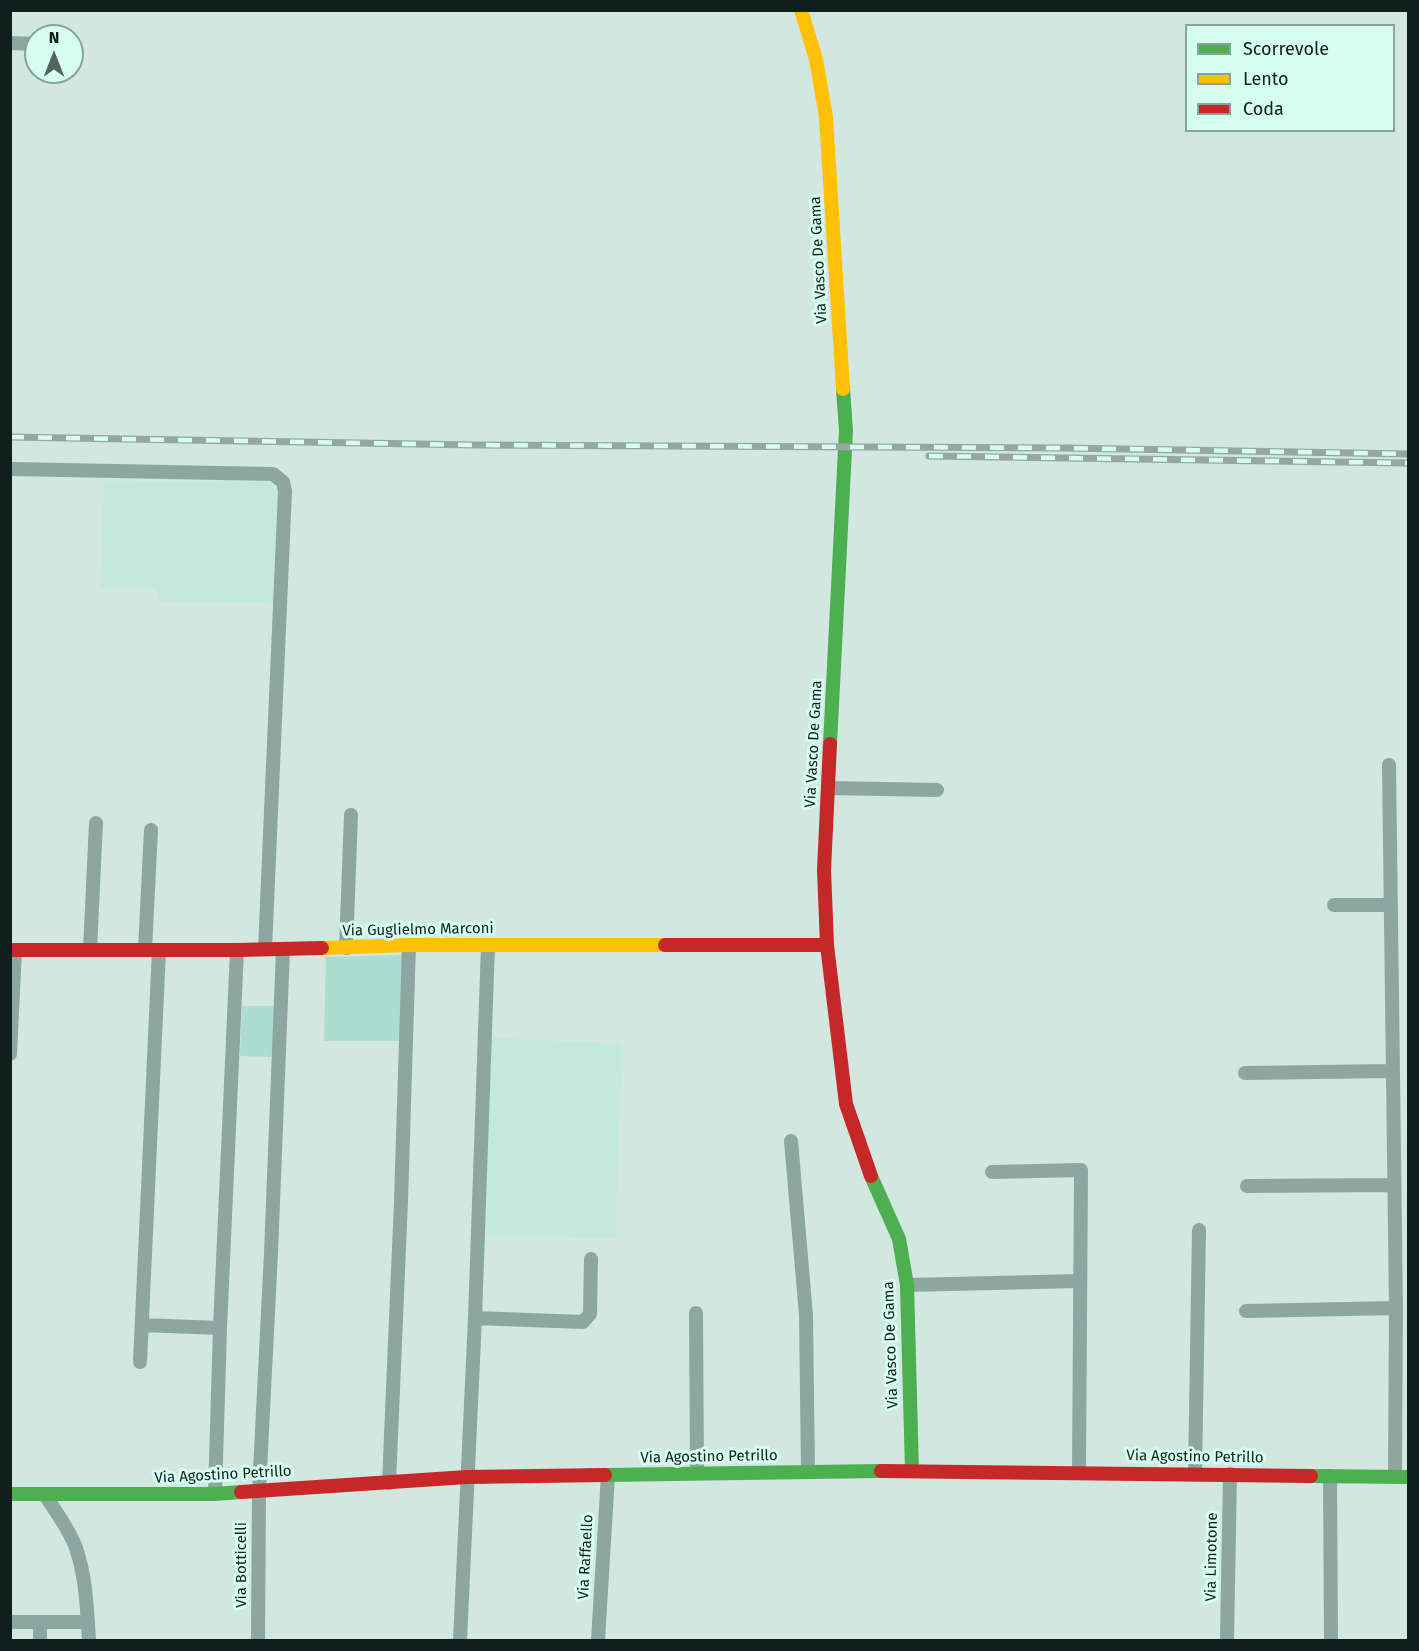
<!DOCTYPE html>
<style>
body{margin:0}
#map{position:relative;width:1419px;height:1651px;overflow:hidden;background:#d1e7e0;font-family:"Fira Sans",sans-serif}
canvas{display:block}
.frame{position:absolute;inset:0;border:12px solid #101f1b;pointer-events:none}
.legend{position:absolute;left:1185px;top:24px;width:210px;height:108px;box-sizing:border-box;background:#d5fdf0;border:2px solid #86a49b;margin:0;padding:8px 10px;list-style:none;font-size:18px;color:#101f1b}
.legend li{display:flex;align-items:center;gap:12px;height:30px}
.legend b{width:30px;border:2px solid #86a49b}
.north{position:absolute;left:24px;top:24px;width:60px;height:60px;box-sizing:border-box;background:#d5fdf0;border:2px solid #86a49b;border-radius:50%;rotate:0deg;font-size:16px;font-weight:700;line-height:24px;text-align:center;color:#101f1b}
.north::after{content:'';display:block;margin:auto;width:21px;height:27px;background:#546560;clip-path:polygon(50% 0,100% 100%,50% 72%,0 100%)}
</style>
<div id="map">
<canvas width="1419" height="1651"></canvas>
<div class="frame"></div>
<ul class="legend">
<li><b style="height:8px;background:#4caf50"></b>Scorrevole</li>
<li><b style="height:8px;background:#ffc107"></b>Lento</li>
<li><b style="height:8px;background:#c62828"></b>Coda</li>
</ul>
<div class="north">N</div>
</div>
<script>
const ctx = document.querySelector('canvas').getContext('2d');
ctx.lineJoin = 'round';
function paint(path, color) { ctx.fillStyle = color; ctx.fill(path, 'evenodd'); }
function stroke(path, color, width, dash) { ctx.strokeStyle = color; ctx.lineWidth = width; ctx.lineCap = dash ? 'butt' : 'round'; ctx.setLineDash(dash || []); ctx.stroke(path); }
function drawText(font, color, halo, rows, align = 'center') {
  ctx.font = font + ' "Fira Sans",sans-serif'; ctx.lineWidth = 6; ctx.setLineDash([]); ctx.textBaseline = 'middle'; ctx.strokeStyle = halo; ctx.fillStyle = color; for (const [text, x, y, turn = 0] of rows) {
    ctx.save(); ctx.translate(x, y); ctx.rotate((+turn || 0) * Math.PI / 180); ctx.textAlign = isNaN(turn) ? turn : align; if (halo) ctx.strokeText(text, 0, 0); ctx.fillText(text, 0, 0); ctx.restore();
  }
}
paint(new Path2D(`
 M 104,481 L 272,482 L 279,491 L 275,603 L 157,601 L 157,589 L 100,588 Z
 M 491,1038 L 622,1044 L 615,1238 L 487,1235 Z`), '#c3e8dc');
paint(new Path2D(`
 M 405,955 L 401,1041 L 324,1041 L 326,957 Z
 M 242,1006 L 276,1006 L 274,1057 L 240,1056 Z`), '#acddce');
stroke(new Path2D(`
 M 10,43 L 36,44
 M 10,469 L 273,474 L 283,482 L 285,491 L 265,949
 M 1389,765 L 1396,1308 L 1395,1477
 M 828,788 L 937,790
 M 1334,905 L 1391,905
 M 346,948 L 351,815
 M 90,950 L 96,823
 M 145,950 L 151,830
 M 10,1054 L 15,950
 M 1245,1073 L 1392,1071
 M 791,1141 L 806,1315 L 808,1472
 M 992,1172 L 1081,1170 L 1079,1472
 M 1247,1186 L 1393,1185
 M 907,1285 L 1080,1281
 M 1246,1311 L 1396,1308
 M 696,1313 L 697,1473
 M 475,1318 L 583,1322 L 590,1314 L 591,1259
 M 142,1325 L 220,1328
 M 140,1362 L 159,950
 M 1195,1474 L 1199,1230
 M 1330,1476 L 1331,1640
 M 389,1483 L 401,1201 L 409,945
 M 215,1494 L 220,1328 L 237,950
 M 45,1495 C 56,1512 69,1529 76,1548 C 86,1577 87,1609 89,1640
 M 10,1622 L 88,1622
 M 40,1622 L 40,1640
 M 258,1640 L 259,1490 L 271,1253 L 283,949
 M 460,1640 L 475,1318 L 488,945
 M 598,1640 L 608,1475
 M 1227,1640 L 1230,1474`), '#8ca79f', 14);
stroke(new Path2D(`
 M 830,744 L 846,430 L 843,389
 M 871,1176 L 899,1239 L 907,1285 L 912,1471
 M 605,1475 L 881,1471
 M 1311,1476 L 1408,1477
 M 10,1494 L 215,1494 L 241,1492`), '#4caf50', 14);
stroke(new Path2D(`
 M 801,10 L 816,59 L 826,117 L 843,389
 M 322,948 L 409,945 L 665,945`), '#ffc107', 14);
stroke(new Path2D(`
 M 830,744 L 824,870 L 827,945 L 846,1104 L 871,1176
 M 665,945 L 827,945
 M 10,950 L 237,950 L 322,948
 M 881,1471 L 1311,1476
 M 241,1492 L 467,1477 L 605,1475`), '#c62828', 14);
const rail = new Path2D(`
 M 10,437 L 475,445 L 1066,448 L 1408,454
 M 929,456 L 1408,463`);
stroke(rail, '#94a7a2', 7);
stroke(rail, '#d5fdf0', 4.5, [14]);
drawText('15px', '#101f1b', '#d5fdf0', [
 ["Via Vasco De Gama",819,260,-93],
 ["Via Vasco De Gama",814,744,-87],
 ["Via Guglielmo Marconi",418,930,-1],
 ["Via Vasco De Gama",891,1345,-92],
 ["Via Agostino Petrillo",709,1457,-1],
 ["Via Agostino Petrillo",1195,1457,1],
 ["Via Agostino Petrillo",223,1475,-3],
 ["Via Raffaello",586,1557,-87],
 ["Via Limotone",1212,1557,-89],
 ["Via Botticelli",242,1565,-90]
]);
</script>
